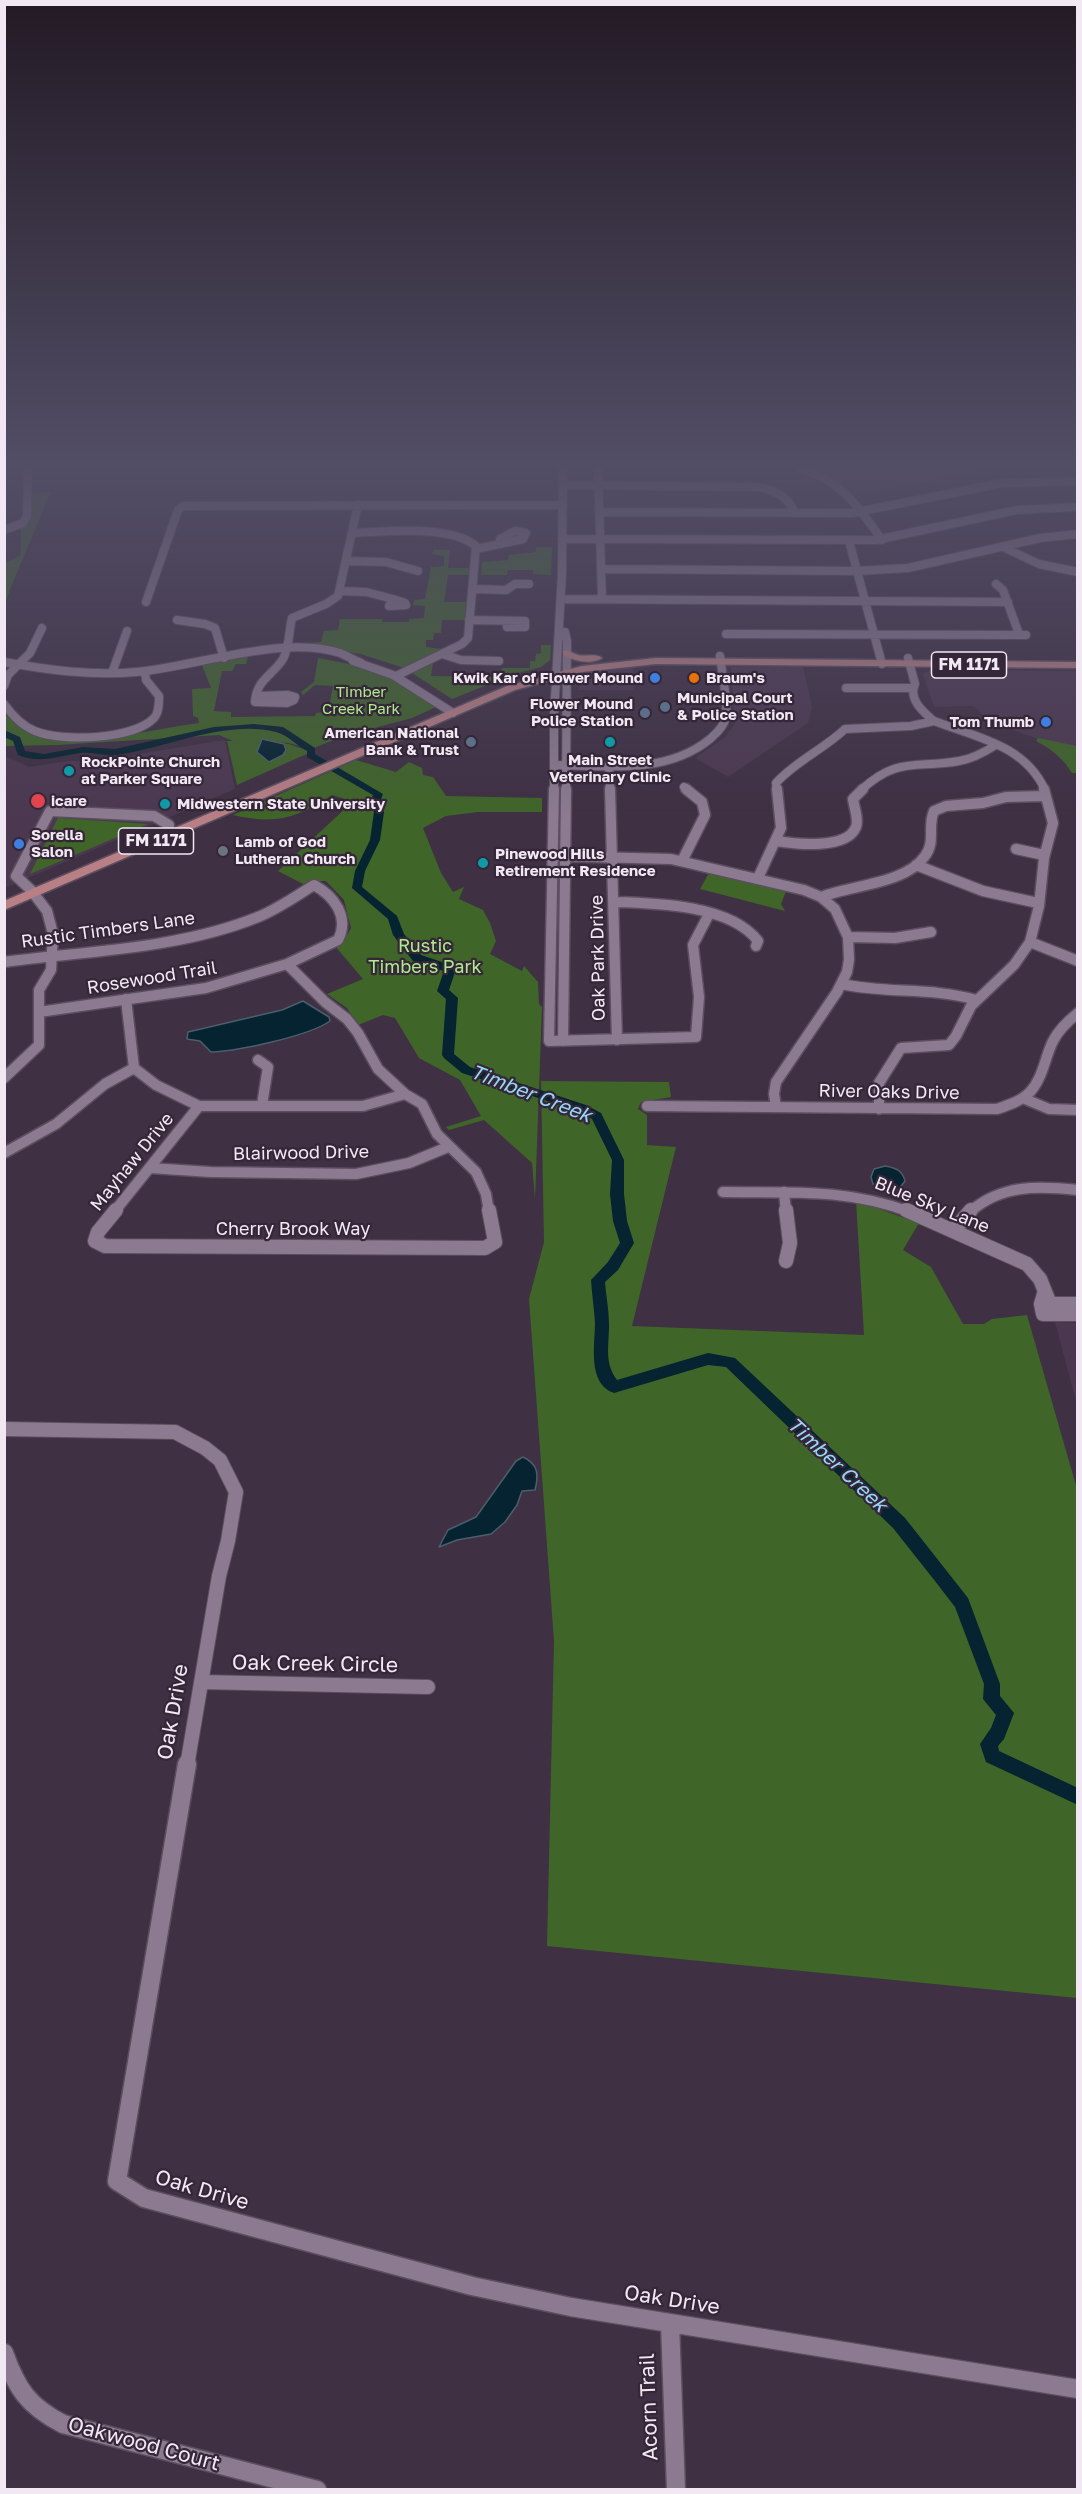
<!DOCTYPE html>
<style>
body{margin:0}
#map{position:relative;width:1082px;height:2494px;overflow:hidden;background:#3f3043;font-family:"Golos Text",sans-serif}
canvas{display:block}
.frame{position:absolute;inset:0;border:6px solid #f2e8f4;pointer-events:none}
</style>
<div id="map">
<canvas width="1082" height="2494"></canvas>
<div class="frame"></div>
</div>
<script>
const ctx = document.querySelector('canvas').getContext('2d');
ctx.lineJoin = 'round';
function paint(path, color) { ctx.fillStyle = color; ctx.fill(path, 'evenodd'); }
function stroke(path, color, width, dash) { ctx.strokeStyle = color; ctx.lineWidth = width; ctx.lineCap = dash ? 'butt' : 'round'; ctx.setLineDash(dash || []); ctx.stroke(path); }
function drawText(font, color, halo, rows, align = 'center') {
  ctx.font = font + ' "Golos Text",sans-serif'; ctx.lineWidth = 4.5; ctx.setLineDash([]); ctx.textBaseline = 'middle'; ctx.strokeStyle = halo; ctx.fillStyle = color; for (const [text, x, y, turn = 0] of rows) {
    ctx.save(); ctx.translate(x, y); ctx.rotate((+turn || 0) * Math.PI / 180); ctx.textAlign = isNaN(turn) ? turn : align; if (halo) ctx.strokeText(text, 0, 0); ctx.fillText(text, 0, 0); ctx.restore();
  }
}
paint(new Path2D(`
 M 814,469 L 983,469 L 910,486 L 850,495 L 832,476 Z
 M 633,667 L 634,690 L 579,690 L 580,675 Z
 M 731,667 L 803,667 L 812,707 L 808,723 L 728,777 L 695,758 L 724,738 L 735,724 Z
 M 930,670 L 1077,671 L 1077,746 L 1047,742 L 1021,733 L 985,717 L 974,706 L 934,707 L 923,674 Z
 M 225,740 L 235,789 L 5,888 L 5,756 L 29,767 L 68,761 L 113,761 L 149,752 Z
 M 1055,1322 L 1077,1323 L 1077,1405 Z`), '#4b3850');
paint(new Path2D(`
 M 51,492 L 10,589 L 5,604 L 5,563 L 21,555 L 21,527 L 31,519 L 32,494 Z
 M 536,547 L 552,547 L 551,575 L 533,574 L 533,570 L 508,570 L 507,575 L 481,575 L 482,562 L 508,560 L 509,555 L 536,552 Z
 M 433,550 L 450,550 L 448,568 L 471,568 L 470,575 L 448,575 L 444,602 L 466,602 L 465,620 L 442,620 L 441,633 L 434,633 L 433,640 L 426,640 L 426,647 L 442,649 L 404,668 L 361,654 L 293,644 L 321,642 L 324,631 L 338,630 L 340,619 L 382,619 L 382,622 L 409,622 L 409,619 L 424,618 L 425,606 L 413,605 L 414,600 L 425,599 L 431,567 L 444,566 L 444,556 L 432,554 Z
 M 541,645 L 551,645 L 550,660 L 541,667 L 514,674 L 452,699 L 412,673 L 433,663 L 431,676 L 500,677 L 502,668 L 530,668 L 530,661 L 535,661 L 536,654 L 541,653 Z
 M 248,657 L 246,664 L 236,664 L 232,671 L 222,671 L 214,711 L 231,712 L 231,717 L 315,716 L 316,713 L 328,712 L 333,686 L 315,685 L 303,695 L 301,692 L 314,682 L 318,658 L 364,667 L 394,679 L 436,707 L 412,718 L 344,736 L 311,749 L 289,743 L 264,742 L 289,744 L 311,752 L 237,785 L 227,741 L 233,741 L 219,735 L 57,745 L 5,746 L 4,714 C 15,722 26,733 39,736 C 82,747 154,729 199,723 L 198,718 L 193,716 L 192,689 L 211,688 L 202,665 Z
 M 1038,738 L 1077,746 L 1077,773 L 1072,773 C 1063,758 1051,749 1036,741 Z
 M 356,760 L 396,772 L 409,762 L 422,768 L 423,775 L 433,777 L 446,796 L 542,798 L 542,812 L 478,812 L 446,816 L 423,828 L 441,873 L 453,892 L 464,887 L 459,899 L 483,910 L 490,923 L 496,941 L 490,954 L 522,971 L 524,966 L 538,982 L 539,1004 L 542,1007 L 535,1199 L 532,1163 L 484,1120 L 449,1130 L 446,1127 L 481,1116 L 460,1080 L 419,1058 L 395,1018 L 383,1015 L 358,1025 L 347,1008 L 327,994 L 363,979 L 335,946 L 345,939 L 351,928 L 344,900 L 326,881 L 315,881 L 305,885 L 278,871 L 348,806 L 348,800 L 332,795 C 297,818 276,825 233,815 Z
 M 58,818 L 148,824 L 30,874 Z
 M 710,871 L 787,889 L 781,904 L 785,911 L 700,889 Z
 M 541,1081 L 669,1082 L 671,1097 L 641,1102 L 638,1109 L 647,1115 L 647,1145 L 676,1147 L 632,1326 L 864,1335 L 856,1201 L 919,1223 L 903,1250 L 931,1267 L 963,1324 L 984,1324 L 992,1319 L 1027,1315 L 1077,1489 L 1077,1998 L 547,1946 L 554,1641 L 529,1299 L 544,1242 Z`), '#3f6528');
const water = new Path2D(`
 M 262,739 L 284,744 L 286,750 L 283,755 L 269,762 L 257,752 Z
 M 303,1001 L 329,1017 L 330,1021 C 309,1036 238,1051 211,1052 L 200,1041 L 187,1039 L 188,1032 L 282,1010 Z
 M 885,1166 C 896,1168 902,1170 905,1181 L 898,1190 L 873,1184 L 871,1177 L 874,1169 Z
 M 523,1457 C 538,1464 539,1474 535,1490 L 522,1491 L 517,1505 L 505,1522 L 491,1534 L 457,1540 L 439,1547 L 448,1530 L 476,1517 L 516,1461 Z`);
paint(water, '#052330');
stroke(water, '#4c5e6b', 1.5);
paint(new Path2D(`
 M 254,724 L 283,727 L 315,748 L 315,754 L 383,794 L 379,805 L 384,812 L 380,840 L 365,871 L 362,887 L 397,916 L 404,934 L 421,955 L 454,966 L 456,969 L 449,990 L 458,998 L 454,1054 L 470,1067 L 586,1105 L 601,1113 L 624,1160 L 624,1194 L 627,1221 L 634,1243 L 618,1270 L 605,1282 C 606,1296 609,1310 609,1325 C 609,1345 604,1363 617,1380 L 708,1353 L 735,1358 L 905,1518 L 968,1598 L 1000,1684 L 1000,1696 L 1014,1713 L 1004,1739 L 998,1746 L 999,1751 L 1078,1788 L 1078,1805 L 986,1762 L 980,1744 L 991,1728 L 996,1715 L 983,1699 L 984,1684 L 955,1607 L 935,1581 L 893,1528 L 726,1367 L 708,1365 L 614,1393 C 587,1384 595,1344 595,1323 C 594,1309 592,1294 591,1280 L 608,1262 L 620,1243 L 613,1221 L 610,1194 L 612,1160 L 592,1119 L 578,1111 L 462,1073 L 444,1058 L 442,1055 L 446,999 L 437,991 L 444,971 L 413,961 L 393,935 L 388,919 L 352,888 L 355,871 L 370,840 L 374,812 L 369,805 L 373,795 L 307,757 L 307,751 C 296,745 288,735 276,732 C 227,719 165,748 117,755 C 105,756 93,752 81,753 C 58,756 40,764 18,755 L 13,741 L 4,737 L 4,730 L 20,737 L 25,751 L 44,754 L 83,747 L 115,749 L 214,727 Z`), '#052330');
const minorFar3 = new Path2D(`
 M 598,469 L 602,599
 M 802,469 C 841,480 860,509 882,540
 M 563,485 L 759,487 C 777,491 787,496 795,513
 M 599,512 L 852,513 L 1003,483 L 1078,481
 M 4,530 L 23,523 L 27,516 L 28,469
 M 353,533 C 387,532 449,524 476,546 L 468,638 L 462,644 L 396,676
 M 562,539 L 876,540 L 1017,510 L 1078,507
 M 849,541 L 882,664
 M 1003,547 L 1039,564 L 1078,572
 M 476,549 L 523,539 L 526,533 L 515,531 L 500,539 L 501,544
 M 347,561 L 386,562 L 418,571
 M 601,569 L 857,571 L 908,568 L 1040,538 L 1078,534
 M 996,584 L 1003,590 L 1019,634
 M 474,589 L 506,590 L 515,584 L 529,584
 M 341,591 L 366,592 L 393,599
 M 393,599 L 405,603 L 406,605 L 389,606 Z
 M 561,599 L 1008,602
 M 146,602 L 178,510 L 183,506 L 562,505
 M 177,620 L 205,624 L 215,628 L 224,658
 M 469,620 L 525,621 L 525,627 L 507,627 L 507,621
 M 565,632 L 567,641 L 566,790
 M 726,634 L 1026,635
 M 442,654 L 461,660 L 499,661
 M 908,658 L 915,684 C 908,699 923,712 934,721 C 976,737 1025,745 1045,790
 M 353,661 L 393,675 L 453,713
 M 4,662 C 48,670 92,676 136,672 C 195,667 284,634 340,653 C 347,656 354,660 361,663
 M 112,673 L 127,631
 M 4,686 L 8,675 L 30,653 L 42,628
 M 846,688 L 913,688
 M 256,696 L 288,695 L 295,697 L 294,700 L 287,703 L 255,702 C 256,680 273,675 283,659 C 289,649 289,630 292,618 L 326,604 L 338,596 L 358,505
 M 4,704 C 12,715 22,726 35,731 C 61,742 133,740 154,718 C 159,713 159,703 159,696 L 146,680 L 145,672
 M 558,765 C 610,766 667,774 710,739 C 717,733 725,725 726,716 C 728,698 722,675 720,656
 M 609,766 L 610,790
 M 684,787 L 688,790
 M 554,790 L 554,715 L 562,573 L 563,469
 M 777,790 L 776,783 C 796,761 824,749 845,729 L 911,726 L 934,721
 M 861,790 C 898,756 916,769 959,761 C 972,759 983,753 994,746`);
const minorFar2 = new Path2D(`
 M 554,789 L 549,1041 L 696,1037 L 699,997 L 693,945 L 709,914
 M 610,789 L 617,1040
 M 776,841 C 795,844 847,850 856,827 C 859,819 854,807 853,799 L 863,789
 M 1016,849 L 1044,855
 M 552,856 L 671,859 L 804,890 L 821,897 L 835,909 L 848,937 L 849,960 L 847,972 L 837,992 L 776,1082 L 774,1094 L 776,1107
 M 682,861 L 705,815 L 702,802 L 686,789
 M 916,865 L 983,891 L 1038,903
 M 758,878 L 781,828 L 777,789
 M 821,897 C 851,885 906,884 925,856 C 936,842 927,826 934,811 L 946,806 L 983,803 L 1006,797 L 1045,796
 M 614,902 C 656,903 731,905 758,941 L 756,946
 M 848,937 L 895,938 L 931,932
 M 1030,942 L 1078,961
 M 4,962 C 87,951 179,949 258,917 C 278,909 296,896 314,885 C 334,896 350,917 338,940 L 287,964 L 206,988 L 39,1012
 M 287,964 L 325,1002 L 347,1019 L 358,1033 L 378,1069 L 405,1094 L 422,1104 L 437,1134 L 476,1172 L 486,1194 L 489,1212
 M 842,984 C 886,994 932,987 976,1000
 M 126,999 L 134,1068 L 156,1085 L 199,1106 L 363,1106 L 405,1094
 M 563,1041 L 566,789
 M 258,1060 L 268,1067 L 262,1105
 M 4,1078 L 39,1045 L 39,990 L 51,970 L 53,934 L 47,911 L 31,890 L 16,876 L 50,811 L 154,816 L 169,825
 M 1025,1099 L 1049,1109 L 1078,1110
 M 647,1106 L 997,1109 C 1009,1105 1021,1101 1030,1092 C 1043,1078 1045,1057 1053,1041 C 1059,1029 1068,1021 1078,1013
 M 879,1109 L 879,1083 L 901,1048 L 949,1045 L 956,1036 L 971,1006 L 1014,965 L 1030,942 L 1039,906 L 1044,858 L 1053,823 L 1044,789
 M 4,1153 L 56,1124 L 105,1084 L 134,1068
 M 150,1168 L 211,1172 L 356,1174 L 409,1163 L 448,1147
 M 723,1192 C 790,1193 845,1188 910,1212
 M 784,1192 L 786,1212
 M 114,1212 L 199,1106
 M 970,1212 C 1001,1184 1039,1186 1078,1190`);
const minorFar1 = new Path2D(`
 M 116,1210 L 98,1232 L 95,1241 L 105,1246 L 485,1248 L 495,1242 L 489,1210
 M 906,1210 L 1027,1264 L 1040,1279 L 1054,1314
 M 953,1231 L 971,1210
 M 786,1261 L 790,1243 L 786,1210
 M 1044,1294 L 1041,1304 L 1043,1314 L 1078,1314
 M 1046,1304 L 1078,1304
 M 4,1429 L 175,1432 L 205,1448 L 220,1460 L 236,1492 L 228,1541 L 219,1576 L 187,1766
 M 201,1682 L 428,1687`);
const minor = new Path2D(`
 M 187,1764 L 117,2181 L 144,2198 L 472,2286 L 571,2307 L 1078,2389
 M 670,2323 L 676,2490
 M 4,2353 C 17,2389 28,2406 63,2424 L 317,2490`);
const major = new Path2D(`
 M 1072,469 L 1078,469 L 1078,473 Z
 M 563,651 C 570,650 571,653 578,655 C 586,657 595,653 602,658 C 592,665 574,661 563,655 Z
 M 656,658 L 1078,662 L 1078,668 L 656,664 L 582,672 L 515,690 L 4,910 L 4,901 L 507,686 L 582,666 Z`);
stroke(minorFar3, '#5b4e5e', 10);
stroke(minorFar2, '#5b4e5e', 13);
stroke(minorFar1, '#5b4e5e', 16);
stroke(minor, '#5b4e5e', 21);
stroke(major, '#5b4e5e', 3);
stroke(minorFar3, '#8c7b90', 8);
stroke(minorFar2, '#8c7b90', 10);
stroke(minorFar1, '#8c7b90', 14);
stroke(minor, '#8c7b90', 18);
paint(major, '#b87f84');
const sky = ctx.createLinearGradient(0, 0, 0, 818);
sky.addColorStop(0, '#231a25');
sky.addColorStop(0.57, '#524e66');
sky.addColorStop(1, '#524e6600');
ctx.fillStyle = sky;
ctx.fillRect(0, 0, 1082, 818);
for (const [x, y, r, color] of [
 [655,678,6,"#3f7fe0"],
 [694,678,6,"#e8710a"],
 [665,707,6,"#5c6f8a"],
 [645,713,6,"#5c6f8a"],
 [1046,722,6,"#3f7fe0"],
 [471,742,6,"#5c6f8a"],
 [610,742,6,"#0f9aa8"],
 [69,771,6,"#0f9aa8"],
 [38,801,8,"#e0444e"],
 [165,804,6,"#0f9aa8"],
 [19,844,6,"#3f7fe0"],
 [223,851,6,"#6b7280"],
 [483,863,6,"#0f9aa8"]
]) { const dot = new Path2D(); dot.arc(x, y, r, 0, 2 * Math.PI); ctx.fillStyle = color; ctx.fill(dot); stroke(dot, '#352638', 2); }
drawText('bold 15px', '#f2e8f4', '#352638', [
 ["Kwik Kar of Flower Mound",643,678,"right"],
 ["Braum's",706,678],
 ["Municipal Court",677,698],
 ["& Police Station",677,715],
 ["Flower Mound",633,704,"right"],
 ["Police Station",633,721,"right"],
 ["Tom Thumb",1034,722,"right"],
 ["American National",459,733,"right"],
 ["Bank & Trust",459,750,"right"],
 ["Main Street",610,760,"center"],
 ["Veterinary Clinic",610,777,"center"],
 ["RockPointe Church",81,762],
 ["at Parker Square",81,779],
 ["icare",51,801],
 ["Midwestern State University",177,804],
 ["Sorella",31,835],
 ["Salon",31,852],
 ["Lamb of God",235,842],
 ["Lutheran Church",235,859],
 ["Pinewood Hills",495,854],
 ["Retirement Residence",495,871]
], 'left');
drawText('15px', '#afeb8e', '#352638', [
 ["Timber",361,692],
 ["Creek Park",361,709]
]);
for (const [x, y, w] of [
 [969,665,75],
 [156,841,75]
]) { const box = new Path2D(); box.roundRect(x - w / 2, y - 13, w, 26, 4.5); ctx.fillStyle = '#352638'; ctx.fill(box); stroke(box, '#f2e8f4', 1.5); }
drawText('bold 16px', '#f2e8f4', null, [
 ["FM 1171",969,665],
 ["FM 1171",156,841]
]);
drawText('18px', '#f2e8f4', '#352638', [
 ["Rustic Timbers Lane",108,930,-8],
 ["Oak Park Drive",598,958,-91],
 ["Rosewood Trail",152,978,-9],
 ["River Oaks Drive",889,1092,1],
 ["Blairwood Drive",301,1153,-1],
 ["Mayhaw Drive",132,1162,-51],
 ["Blue Sky Lane",932,1205,22],
 ["Cherry Brook Way",293,1229]
]);
drawText('18px', '#afeb8e', '#352638', [
 ["Rustic",425,946],
 ["Timbers Park",425,967]
]);
drawText('italic 20px', '#94d7f8', '#352638', [
 ["Timber Creek",531,1094,21],
 ["Timber Creek",837,1465,43]
]);
drawText('21px', '#f2e8f4', '#352638', [
 ["Oak Creek Circle",315,1664,1],
 ["Oak Drive",173,1712,-80],
 ["Oak Drive",202,2190,16],
 ["Oak Drive",672,2300,9],
 ["Acorn Trail",649,2407,-92],
 ["Oakwood Court",144,2444,15]
]);
</script>
